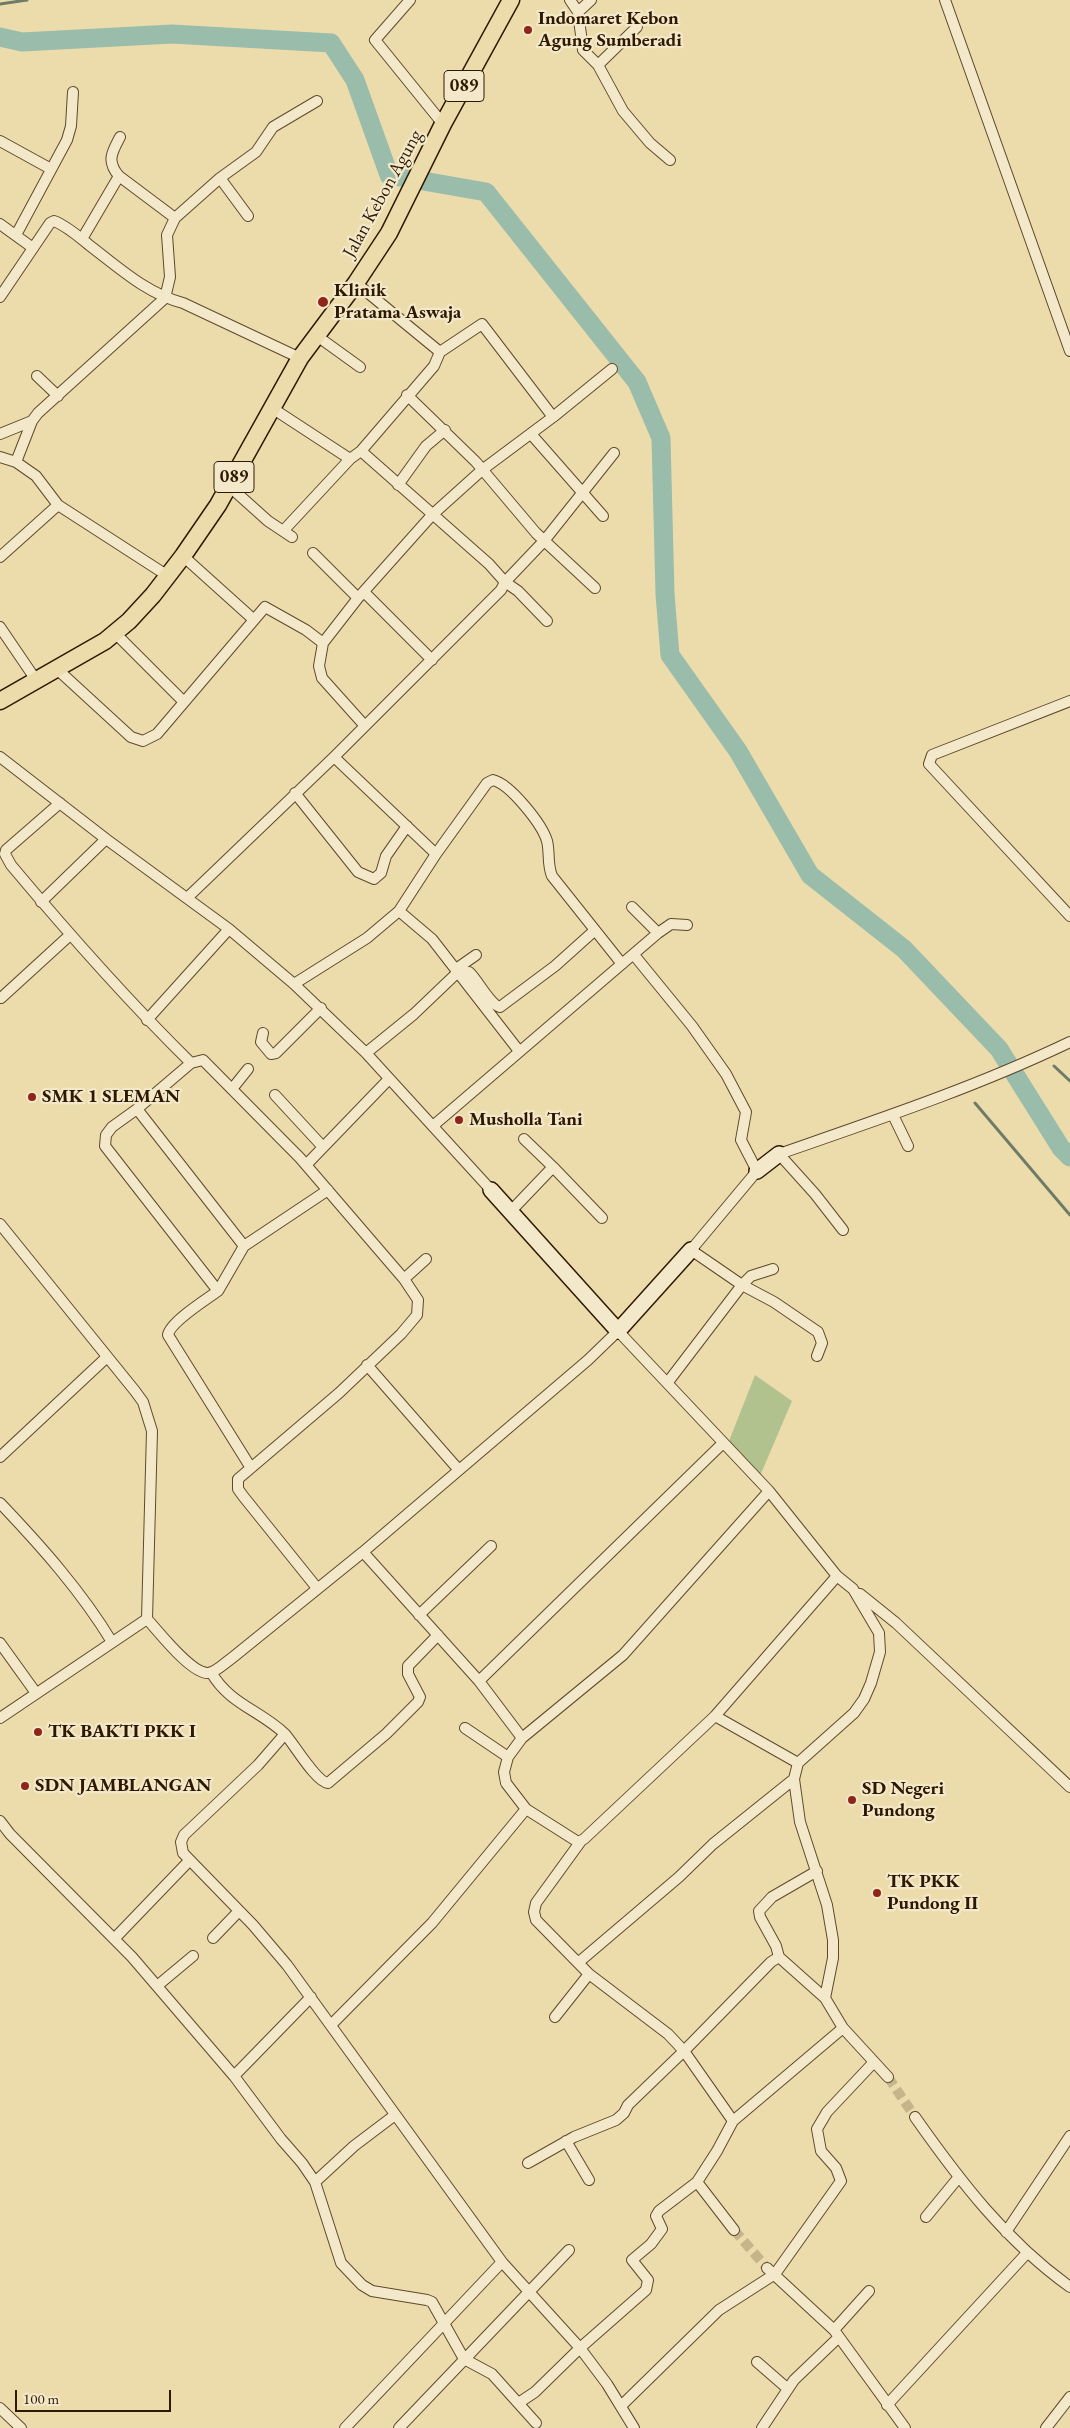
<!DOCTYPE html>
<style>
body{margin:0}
#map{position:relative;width:1070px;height:2428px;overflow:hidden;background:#ecdcac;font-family:"EB Garamond",serif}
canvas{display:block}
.scale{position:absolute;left:15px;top:2390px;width:156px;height:22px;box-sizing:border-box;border:2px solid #2e1900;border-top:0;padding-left:6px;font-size:15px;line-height:18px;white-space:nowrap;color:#2e1900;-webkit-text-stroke:4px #f3e8c9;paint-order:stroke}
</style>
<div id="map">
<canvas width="1070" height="2428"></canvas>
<div class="scale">100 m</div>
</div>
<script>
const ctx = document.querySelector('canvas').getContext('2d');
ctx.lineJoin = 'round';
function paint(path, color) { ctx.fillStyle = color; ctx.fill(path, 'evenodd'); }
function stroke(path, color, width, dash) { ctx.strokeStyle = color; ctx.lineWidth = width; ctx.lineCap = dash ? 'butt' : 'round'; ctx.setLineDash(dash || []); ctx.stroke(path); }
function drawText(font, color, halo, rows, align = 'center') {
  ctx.font = font + ' "EB Garamond",serif'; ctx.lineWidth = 4.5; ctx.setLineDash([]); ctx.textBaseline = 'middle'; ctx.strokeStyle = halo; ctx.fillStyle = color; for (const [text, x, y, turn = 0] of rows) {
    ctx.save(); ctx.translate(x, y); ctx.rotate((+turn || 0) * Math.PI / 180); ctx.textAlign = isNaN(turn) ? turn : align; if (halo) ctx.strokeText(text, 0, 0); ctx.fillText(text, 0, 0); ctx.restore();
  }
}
paint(new Path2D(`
 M 755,1375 L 792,1401 L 760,1476 L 729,1441 Z`), '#b2c28e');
stroke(new Path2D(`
 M 0,4 L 27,0
 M 1054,1066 L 1070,1081
 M 975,1103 L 1070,1215`), '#6e7b67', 3);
stroke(new Path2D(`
 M 0,37 L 22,42 L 172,34 L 331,43 L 355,80 L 389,175 L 486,192 L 637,382 L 661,438 L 665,594 L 670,655 L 738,751 L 810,875 L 904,949 L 999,1049 L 1061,1148 L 1070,1157`), '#99bcab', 19);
stroke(new Path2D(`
 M 888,2077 L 915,2117
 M 734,2230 L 767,2268`), '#c6b58a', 10, [10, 5]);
const street = new Path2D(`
 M 410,0 L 375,40 L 443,124
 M 570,0 L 578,12 L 583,50 L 598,65 L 623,111 L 650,143 L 670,160
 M 945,0 L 1070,351
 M 578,12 L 591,0
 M 598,65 L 637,27
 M 120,137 C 112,152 106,161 119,176 L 175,218
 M 0,141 L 51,169
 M 220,178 L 248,216
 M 0,224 L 33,248
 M 16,235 L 67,140 L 71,126 L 73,92
 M 82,239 L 119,176
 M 356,283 L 440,352 L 434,366 L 361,451
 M 0,297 L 50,223 L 54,221 C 67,226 78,236 89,245 C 118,267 147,294 183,303 L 300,358
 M 317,336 L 360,367
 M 37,376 L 58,396
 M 407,395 L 476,462 L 536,533 L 595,588
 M 553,417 L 612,369
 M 0,434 L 32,421
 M 531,434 L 603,516
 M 0,457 L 16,462 L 32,421 L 38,413 L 165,298 L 170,277 L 167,235 L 175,218 L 220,178 L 256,152 L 273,127 L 317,101
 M 16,462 L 36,476 L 58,505 L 168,576
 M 398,485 L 426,446 L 445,430
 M 229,486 L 268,521 L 292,537
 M 284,530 L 350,459
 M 313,553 L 358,598
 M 183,556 L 253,619
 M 0,557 L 58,505
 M 364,592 L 432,660
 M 547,621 L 518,591 L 505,582 L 544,541 L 614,453
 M 0,627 L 36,680
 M 115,633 L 184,702
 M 58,670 L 131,737 L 143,741 L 157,734 L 265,607 L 306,630 L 323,643
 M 1070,701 L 932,755 L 929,764 L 1070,916
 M 365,726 L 322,678 L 319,666 L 323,643 L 358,598 L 432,515 L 482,470 L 553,417 L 482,324 L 440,352
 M 0,757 L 106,839 L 229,929 L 294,984 L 366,1053 L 491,1190
 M 334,757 L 436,854
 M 295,793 L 358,872 L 374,879 L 381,873 L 386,856 L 407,826
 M 60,803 L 6,850 L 5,854 L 11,865 C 68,933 127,1000 191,1063 L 203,1060 L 300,1158 L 404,1279 L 418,1300 L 417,1315 L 401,1334 L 339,1393 L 238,1479 L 238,1489 L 243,1496 L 317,1588
 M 187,898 L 334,757 L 501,590 L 505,582 L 489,564 L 361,451 L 350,459 L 272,408
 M 41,902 L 106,839
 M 632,907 L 658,933
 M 399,911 L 432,939 L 519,1051
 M 634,955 L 692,1026 L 726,1074 L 746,1112 L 741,1140 L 757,1171 L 691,1250 L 742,1285 L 774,1302 L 818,1332 L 822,1343 L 817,1356
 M 456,969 L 476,955
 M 294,984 L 367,938 L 399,911 L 436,854 L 487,783 L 493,780 C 510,784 542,824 547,841 C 550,853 547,864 552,876 L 622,964
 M 1,998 L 70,935
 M 147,1020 L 229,929
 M 263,1033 L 261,1042 L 271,1054 L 276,1053 L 321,1008
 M 366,1053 L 414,1014 L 458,972 L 469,972 C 478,980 490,1005 500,1007 L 555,966 L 594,931
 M 191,1063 L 137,1109 L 112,1127 L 106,1135 L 105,1146 L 218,1291 C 207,1299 170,1322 168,1335 L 251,1468
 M 232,1089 L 248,1069
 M 275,1095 L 323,1147
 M 137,1109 L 244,1246
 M 893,1115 L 908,1146
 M 434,1125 L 658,933 L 671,924 L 687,925
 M 306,1165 L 389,1079
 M 553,1167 L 602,1218
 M 510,1212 L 553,1167 L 524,1139
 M 0,1224 L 135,1391 L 143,1402 L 152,1431 L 147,1619
 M 843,1230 L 815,1194 L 779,1154 C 877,1120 976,1087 1070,1042
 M 404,1279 L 426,1259
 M 218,1291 L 244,1246 L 328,1190
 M 367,1365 L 458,1469
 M 668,1382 L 742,1285 L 751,1276 L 773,1269
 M 0,1457 L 107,1357
 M 769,1491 L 623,1655 L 522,1738 L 508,1757 L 504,1772 L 506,1783 L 526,1809 L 578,1842 L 584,1839 L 715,1716 L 798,1763
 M 0,1503 C 41,1546 81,1591 112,1642
 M 363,1552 L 479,1681 L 522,1738
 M 860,1594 L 896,1623 L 1070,1787
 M 419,1615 L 491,1546
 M 0,1643 L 36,1693
 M 211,1672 C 229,1704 260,1710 285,1734 L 258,1765 L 184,1835 L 181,1842 L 183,1853 L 253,1925 L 287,1965 L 502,2262 L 580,2348 L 535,2392 L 520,2402
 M 479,1681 L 723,1443
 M 715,1716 L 837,1576
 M 0,1718 L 147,1619 C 159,1632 192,1675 209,1673 C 216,1672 226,1662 232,1658 L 363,1552 L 588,1360 L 618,1331 L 769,1491 L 837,1576 L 853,1589 L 879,1633 L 880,1652 L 871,1683 L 864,1699 L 854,1713 L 798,1763 L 794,1779 L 800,1822 L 827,1905 L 833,1940 L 833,1958 L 825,1998 L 843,2028 L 888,2077
 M 465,1728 L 508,1757
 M 285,1734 C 294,1744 316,1782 328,1783 L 386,1734 L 418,1702 L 420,1697 L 408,1674 L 408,1666 L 438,1635
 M 0,1821 L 10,1834 L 132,1957 L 234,2076 L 281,2139 L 302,2163 L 315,2182 L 341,2263 L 362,2285 L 372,2291 L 427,2300 L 432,2302 L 464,2359 L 492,2374 L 536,2423
 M 581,1841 L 536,1903 L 534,1912 L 536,1920 L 589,1974 L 668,2034 L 684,2051 L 733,2121
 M 817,1871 L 772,1897 L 759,1911 L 760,1917 L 776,1946 L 779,1957 L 825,1998
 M 213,1938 L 239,1911
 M 114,1939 L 189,1861
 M 579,1962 L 679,1877 L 713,1844 L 794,1779
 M 157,1986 L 193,1956
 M 555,2017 L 589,1974
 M 332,2024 L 432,1923 L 526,1809
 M 234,2076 L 311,1997
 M 915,2117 C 960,2181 1006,2241 1070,2287
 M 566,2141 L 589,2180
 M 528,2163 L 574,2137 L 616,2120 L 624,2113 L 628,2105 L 684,2051 L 771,1962 L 779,1957
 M 315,2182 L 354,2146 L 395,2115
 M 697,2182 L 734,2230
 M 926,2217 L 958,2178
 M 1006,2232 L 1070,2136
 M 767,2268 L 834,2330 L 905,2428
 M 834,2330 L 869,2291
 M 757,2362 L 788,2389
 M 887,2405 L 1027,2253
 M 621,2406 L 719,2310 L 775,2274 L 841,2181 L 836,2168 L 821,2151 L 817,2129 L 827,2112 L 874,2062
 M 0,2408 L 21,2428
 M 345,2428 L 502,2262
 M 399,2428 L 569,2250
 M 634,2428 L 607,2384 L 580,2348 L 646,2290 L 648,2280 L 632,2260 L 651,2244 L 662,2229 L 656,2216 L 659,2211 L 697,2182 L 717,2151 L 733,2121 L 843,2028
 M 762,2428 L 794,2380 L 839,2337
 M 1046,2428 L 1070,2397`);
const secondary = new Path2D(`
 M 757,1171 L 779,1154
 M 491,1190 L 618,1331 L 691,1250`);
const primary = new Path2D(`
 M 0,701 L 105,641 L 129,621 L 153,595 L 183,556 L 218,505 L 300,358 L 356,283 L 389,233 L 443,124 L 511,0`);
stroke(street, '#5e4a2b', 12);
stroke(secondary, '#2e1900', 18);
stroke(primary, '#2e1900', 19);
stroke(street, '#f3e8c9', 10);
stroke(secondary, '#f3e8c9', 15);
stroke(primary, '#ecdcac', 16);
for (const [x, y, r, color] of [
 [528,30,5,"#8f2418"],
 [323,302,6,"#8f2418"],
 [32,1097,5,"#8f2418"],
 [459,1120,5,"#8f2418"],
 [38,1732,5,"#8f2418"],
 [25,1786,5,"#8f2418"],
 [852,1800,5,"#8f2418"],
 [877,1893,5,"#8f2418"]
]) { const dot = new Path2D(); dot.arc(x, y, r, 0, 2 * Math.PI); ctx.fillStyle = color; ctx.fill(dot); stroke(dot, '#f3e8c9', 2); }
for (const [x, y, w] of [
 [464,86,40],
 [234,477,40]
]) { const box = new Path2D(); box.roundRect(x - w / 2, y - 15.5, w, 31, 4); ctx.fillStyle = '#f3e8c9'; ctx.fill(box); stroke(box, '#2e1900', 1); }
drawText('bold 18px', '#2e1900', null, [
 ["089",464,86],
 ["089",234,477]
]);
drawText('bold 19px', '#2e1900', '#f3e8c9', [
 ["Indomaret Kebon",538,19],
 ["Agung Sumberadi",538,41],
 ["Klinik",334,291],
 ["Pratama Aswaja",334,313],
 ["SMK 1 SLEMAN",42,1097],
 ["Musholla Tani",469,1120],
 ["TK BAKTI PKK I",48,1732],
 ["SDN JAMBLANGAN",35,1786],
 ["SD Negeri",862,1789],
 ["Pundong",862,1811],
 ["TK PKK",887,1882],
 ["Pundong II",887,1904]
], 'left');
drawText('19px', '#2e1900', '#f3e8c9', [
 ["Jalan Kebon Agung",383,194,-61]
]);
</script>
